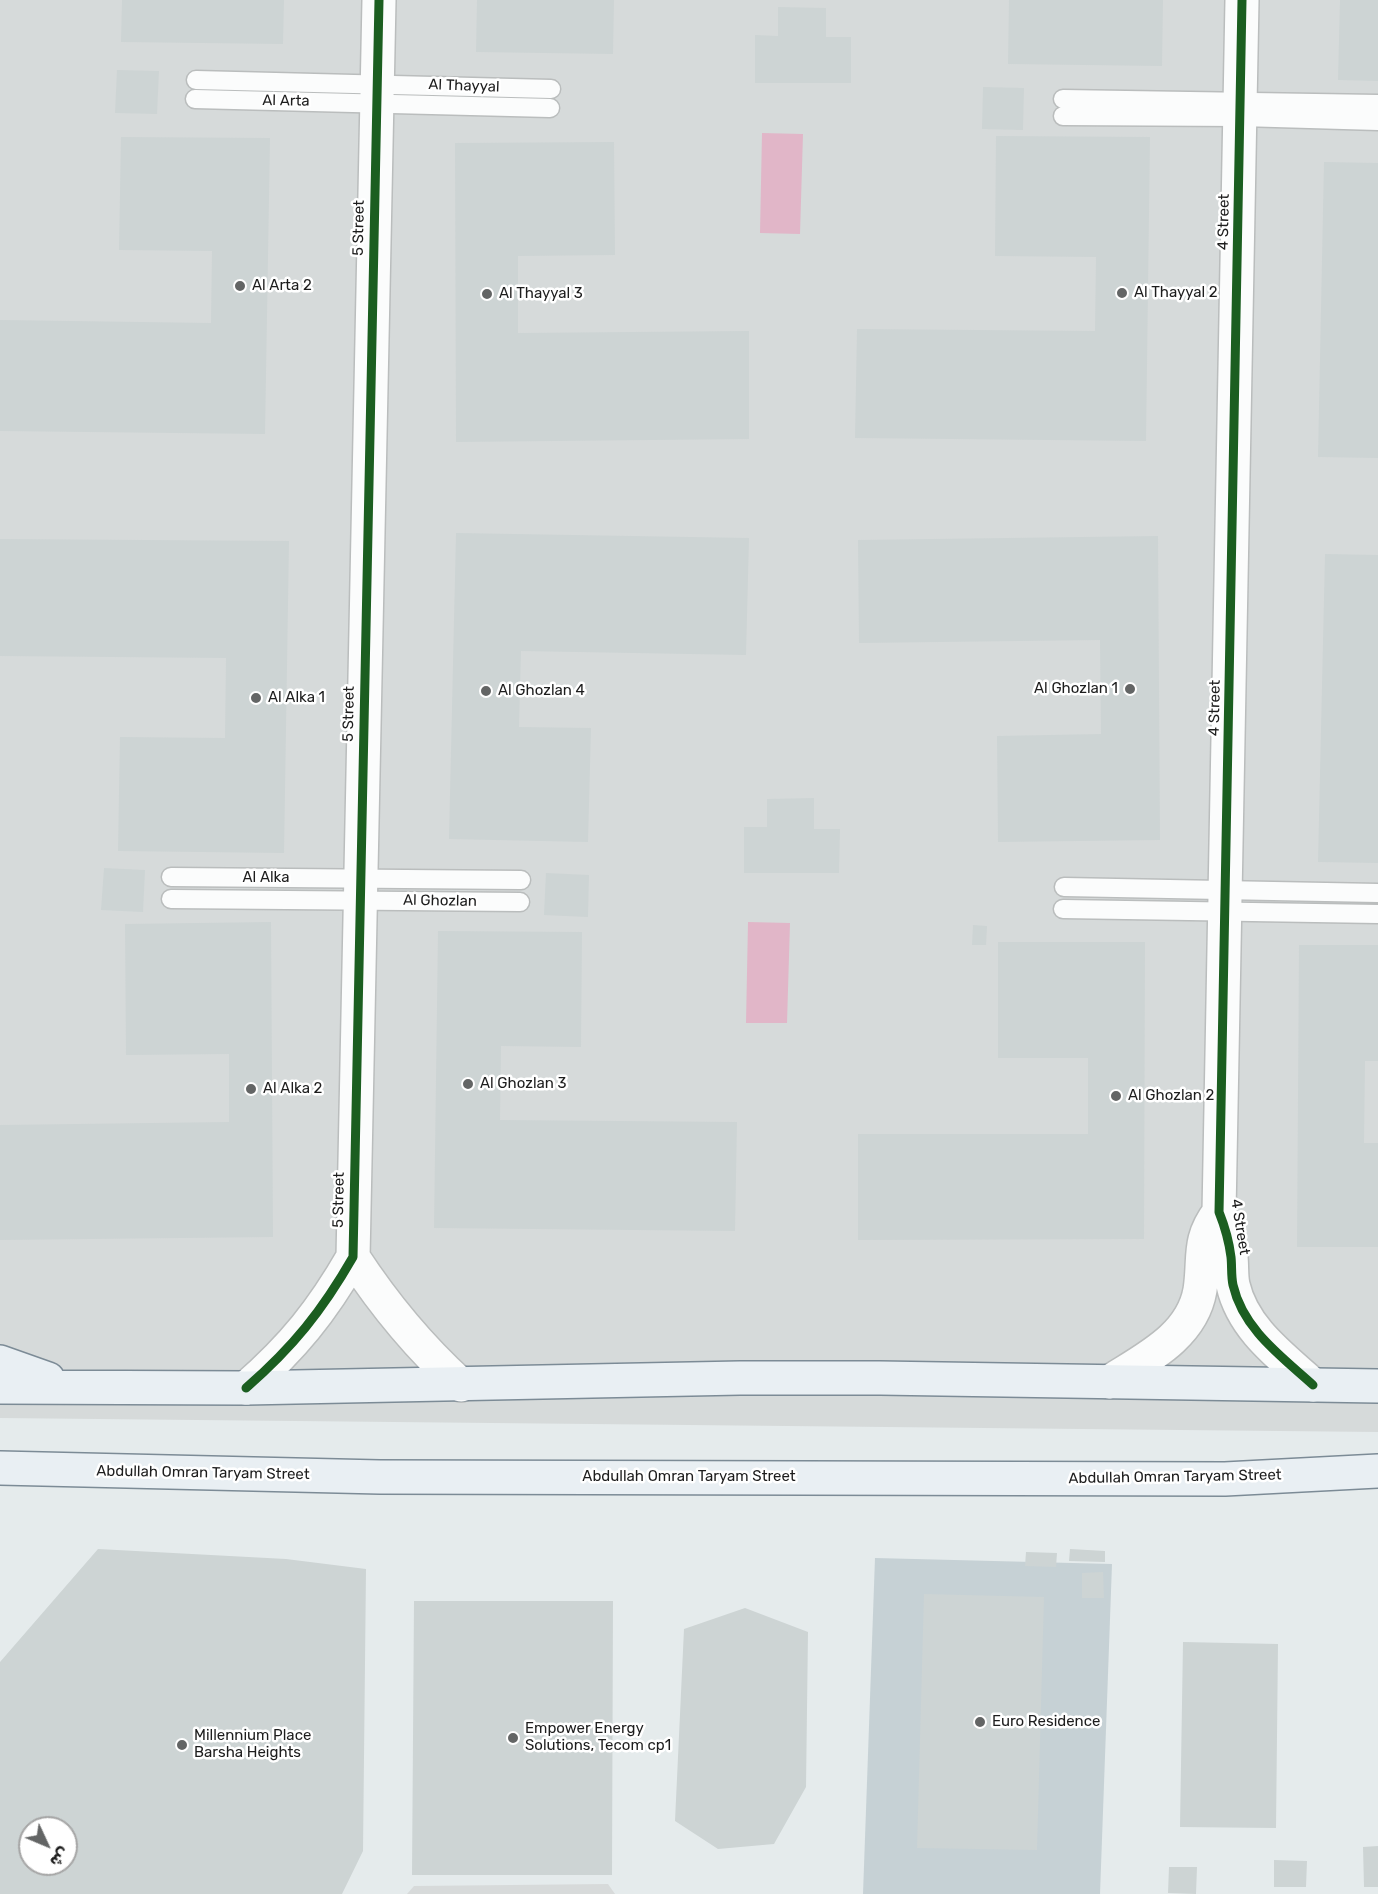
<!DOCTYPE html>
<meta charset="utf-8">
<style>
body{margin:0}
#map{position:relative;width:1378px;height:1894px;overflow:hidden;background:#e5ebec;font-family:Rubik,"Noto Naskh Arabic",sans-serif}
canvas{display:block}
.north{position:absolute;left:18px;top:1816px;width:60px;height:60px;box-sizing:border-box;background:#fff;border:2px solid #a5a5a5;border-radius:50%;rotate:134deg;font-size:16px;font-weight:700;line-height:24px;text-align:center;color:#1d1d1d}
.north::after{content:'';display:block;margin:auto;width:21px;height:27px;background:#636565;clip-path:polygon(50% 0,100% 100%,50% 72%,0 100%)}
</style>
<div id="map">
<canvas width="1378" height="1894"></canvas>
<div class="north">ش</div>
</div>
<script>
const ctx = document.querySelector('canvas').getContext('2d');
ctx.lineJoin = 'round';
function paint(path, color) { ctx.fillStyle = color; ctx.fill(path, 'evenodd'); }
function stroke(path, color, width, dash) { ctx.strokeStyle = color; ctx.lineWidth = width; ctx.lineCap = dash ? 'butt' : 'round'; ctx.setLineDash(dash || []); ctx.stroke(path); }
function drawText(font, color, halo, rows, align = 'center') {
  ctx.font = font + ' Rubik,sans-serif'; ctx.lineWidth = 5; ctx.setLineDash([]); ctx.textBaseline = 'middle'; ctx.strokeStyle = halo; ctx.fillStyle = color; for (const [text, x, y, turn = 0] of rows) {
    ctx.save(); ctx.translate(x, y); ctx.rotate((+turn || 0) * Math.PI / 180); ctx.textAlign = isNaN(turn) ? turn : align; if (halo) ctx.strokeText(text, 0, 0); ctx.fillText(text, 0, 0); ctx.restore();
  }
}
paint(new Path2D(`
 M 0,0 L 1378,0 L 1378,1432 L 0,1418 Z`), '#d6dada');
paint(new Path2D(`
 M 875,1558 L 1112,1564 L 1100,1894 L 863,1894 Z`), '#c6d1d5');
paint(new Path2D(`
 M 608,1884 L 615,1894 L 407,1894 L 414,1886 Z`), '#d7dada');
paint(new Path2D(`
 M 762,133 L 803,134 L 800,234 L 760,233 Z
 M 748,922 L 790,923 L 787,1023 L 746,1023 Z`), '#e1b6c8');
paint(new Path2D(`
 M 122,0 L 284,0 L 283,44 L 121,42 Z
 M 477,0 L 614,0 L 613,54 L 476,52 Z
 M 1009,0 L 1163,0 L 1162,66 L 1008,64 Z
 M 1340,0 L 1378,0 L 1378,81 L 1338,80 Z
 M 778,7 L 826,8 L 826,37 L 851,37 L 851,83 L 755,83 L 755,35 L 778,36 Z
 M 117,70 L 159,71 L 157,114 L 115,113 Z
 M 983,87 L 1024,88 L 1023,130 L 982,129 Z
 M 996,136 L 1150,137 L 1146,441 L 855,438 L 857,329 L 1095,331 L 1096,257 L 995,256 Z
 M 121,137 L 270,138 L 265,434 L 0,431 L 0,320 L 211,323 L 212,251 L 119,250 Z
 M 614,142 L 615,255 L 518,256 L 518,333 L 749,331 L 749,439 L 456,442 L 455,143 Z
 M 1324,162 L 1378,163 L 1378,458 L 1318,457 Z
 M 456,533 L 749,538 L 746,655 L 521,651 L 519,727 L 591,728 L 588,842 L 449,839 Z
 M 1158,536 L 1160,840 L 998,842 L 997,736 L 1101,734 L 1100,640 L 859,643 L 858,540 Z
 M 0,539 L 289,541 L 284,853 L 118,851 L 120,737 L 225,738 L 226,658 L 0,656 Z
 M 1325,554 L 1378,555 L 1378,863 L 1318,862 Z
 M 814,798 L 814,829 L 840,829 L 839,873 L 744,873 L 744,827 L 767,827 L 767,799 Z
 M 104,868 L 145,870 L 143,912 L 101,910 Z
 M 546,873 L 589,875 L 588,917 L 544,915 Z
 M 271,922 L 273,1237 L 0,1240 L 0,1125 L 229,1122 L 229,1054 L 126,1055 L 125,924 Z
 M 973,925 L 987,926 L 986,945 L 972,945 Z
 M 438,931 L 582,932 L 581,1047 L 501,1046 L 500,1120 L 737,1122 L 735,1231 L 434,1228 Z
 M 998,942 L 1145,942 L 1144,1239 L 858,1240 L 858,1134 L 1088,1134 L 1088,1058 L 998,1058 Z
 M 1299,945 L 1378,945 L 1378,1061 L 1365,1061 L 1364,1143 L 1378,1143 L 1378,1247 L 1297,1247 Z
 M 98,1549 L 286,1559 L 366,1569 L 363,1851 L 342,1894 L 0,1894 L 0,1662 ZM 30,1828 L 66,1828 L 66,1864 L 30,1864 Z
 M 1070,1549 L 1105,1551 L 1105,1562 L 1069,1561 Z
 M 1026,1552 L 1057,1553 L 1056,1567 L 1025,1566 Z
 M 1103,1572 L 1104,1598 L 1082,1598 L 1082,1573 Z
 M 924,1594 L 1044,1597 L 1037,1850 L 917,1848 Z
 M 414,1601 L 613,1601 L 612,1875 L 412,1875 Z
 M 745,1608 L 808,1632 L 806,1787 L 774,1844 L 718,1849 L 675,1821 L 684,1629 Z
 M 1183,1642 L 1278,1644 L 1276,1828 L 1180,1827 Z
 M 1378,1846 L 1378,1887 L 1364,1887 L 1363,1847 Z
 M 1274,1860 L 1307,1861 L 1306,1887 L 1274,1887 Z
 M 1169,1867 L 1197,1867 L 1196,1894 L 1168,1893 Z`), '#cdd4d4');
const service = new Path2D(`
 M 196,80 L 551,89
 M 195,99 L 550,108
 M 1063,99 L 1378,104
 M 1063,116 L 1241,117 L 1378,121
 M 171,877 L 521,880
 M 1064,887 L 1378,893
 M 171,899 L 520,902
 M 1063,909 L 1378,914`);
const minor = new Path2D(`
 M 1242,0 L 1219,1212 C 1225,1227 1229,1241 1231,1257 C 1232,1266 1231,1276 1233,1285 C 1243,1329 1281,1356 1313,1385
 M 353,1257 C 385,1306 418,1346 461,1385
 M 1109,1382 C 1145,1359 1192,1337 1200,1290 C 1205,1258 1197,1241 1219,1212
 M 246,1388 C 293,1347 322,1311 353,1257 L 379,0`);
const secondary = new Path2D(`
 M 0,1362 L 48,1379
 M 0,1387 L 246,1388 L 740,1378 L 880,1378 L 1378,1386
 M 0,1468 L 380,1477 L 1225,1479 L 1378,1471`);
stroke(service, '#babdbd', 21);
stroke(minor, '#babdbd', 36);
stroke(secondary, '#7c8b96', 36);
stroke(service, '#fbfcfc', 18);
stroke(minor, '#fbfcfc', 33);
stroke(secondary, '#e9eff3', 33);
stroke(new Path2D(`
 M 1242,0 L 1219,1212 C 1225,1227 1229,1241 1231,1257 C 1232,1266 1231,1276 1233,1285 C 1243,1329 1281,1356 1313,1385
 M 246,1388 C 293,1347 322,1311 353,1257 L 379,0`), '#1b5e20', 9);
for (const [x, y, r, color] of [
 [240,286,6,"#636565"],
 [1122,293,6,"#636565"],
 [487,294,6,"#636565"],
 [1130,689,6,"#636565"],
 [486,691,6,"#636565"],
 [256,698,6,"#636565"],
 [468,1084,6,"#636565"],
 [251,1089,6,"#636565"],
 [1116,1096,6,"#636565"],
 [980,1722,6,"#636565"],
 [513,1738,6,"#636565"],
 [182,1745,6,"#636565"]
]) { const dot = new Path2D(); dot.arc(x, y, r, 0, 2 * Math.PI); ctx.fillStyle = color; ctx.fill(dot); stroke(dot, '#fff', 2); }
drawText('15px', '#1d1d1d', '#fff', [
 ["Al Thayyal",464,86,2],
 ["Al Arta",286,101,1],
 ["4 Street",1224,222,-89],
 ["5 Street",359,228,-89],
 ["4 Street",1215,708,-89],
 ["5 Street",349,714,-89],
 ["Al Alka",266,878],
 ["Al Ghozlan",440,901,1],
 ["5 Street",339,1200,-89],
 ["4 Street",1240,1227,81],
 ["Abdullah Omran Taryam Street",203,1473,1],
 ["Abdullah Omran Taryam Street",689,1477],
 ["Abdullah Omran Taryam Street",1175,1477,-1]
]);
drawText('15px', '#1d1d1d', '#fff', [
 ["Al Arta 2",252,286],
 ["Al Thayyal 2",1134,293],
 ["Al Thayyal 3",499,294],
 ["Al Ghozlan 1",1118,689,"right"],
 ["Al Ghozlan 4",498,691],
 ["Al Alka 1",268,698],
 ["Al Ghozlan 3",480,1084],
 ["Al Alka 2",263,1089],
 ["Al Ghozlan 2",1128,1096],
 ["Euro Residence",992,1722],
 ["Empower Energy",525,1729],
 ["Solutions, Tecom cp1",525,1746],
 ["Millennium Place",194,1736],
 ["Barsha Heights",194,1753]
], 'left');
</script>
